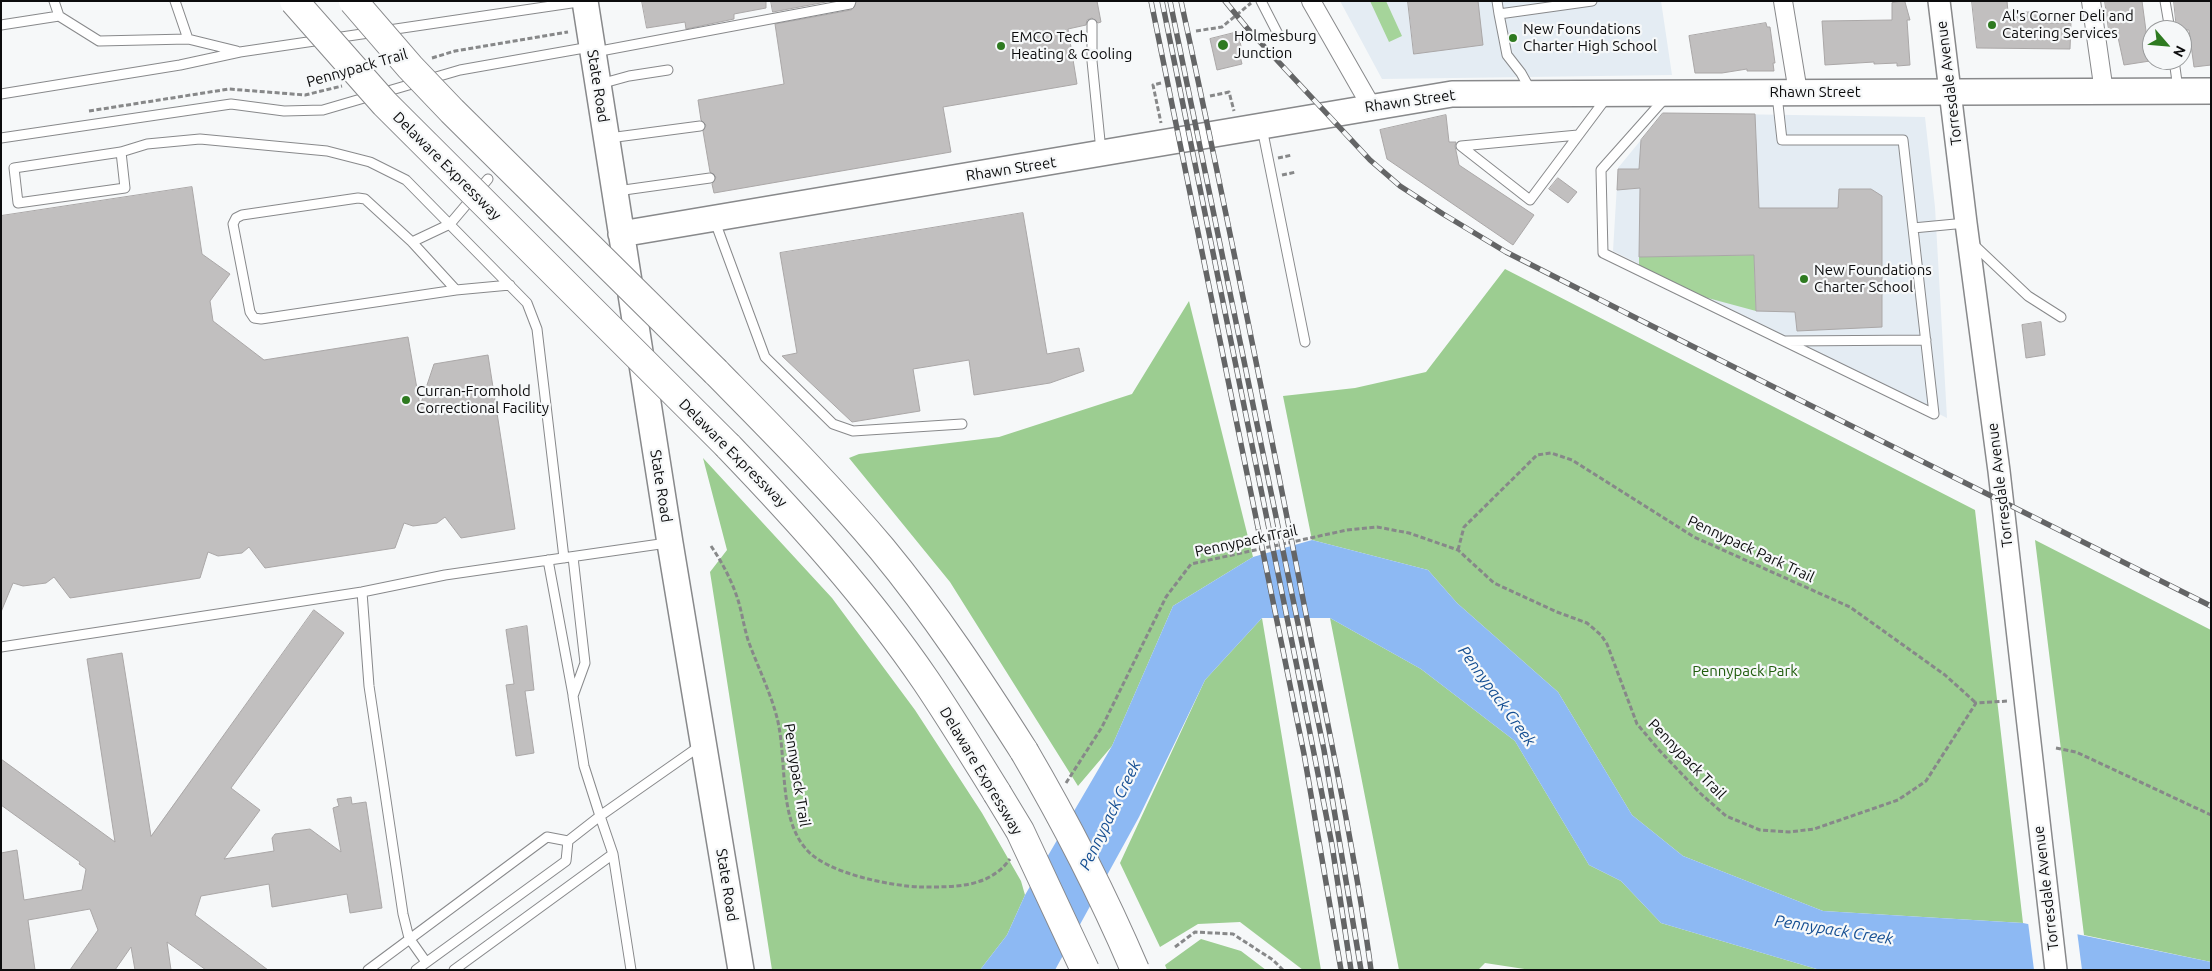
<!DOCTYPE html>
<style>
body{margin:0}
#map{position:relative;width:2212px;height:971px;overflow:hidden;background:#f6f8f9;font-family:Ubuntu,sans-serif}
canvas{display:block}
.frame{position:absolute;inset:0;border:2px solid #0c0c0d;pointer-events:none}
.north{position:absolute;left:2142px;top:20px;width:50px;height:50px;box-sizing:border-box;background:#f6f8f9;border:1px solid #989a9b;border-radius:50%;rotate:117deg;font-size:14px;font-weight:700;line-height:20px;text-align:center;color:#0c0c0d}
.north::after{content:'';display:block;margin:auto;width:18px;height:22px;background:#2e7a20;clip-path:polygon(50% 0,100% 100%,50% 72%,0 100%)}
</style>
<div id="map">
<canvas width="2212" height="971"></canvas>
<div class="frame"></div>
<div class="north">N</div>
</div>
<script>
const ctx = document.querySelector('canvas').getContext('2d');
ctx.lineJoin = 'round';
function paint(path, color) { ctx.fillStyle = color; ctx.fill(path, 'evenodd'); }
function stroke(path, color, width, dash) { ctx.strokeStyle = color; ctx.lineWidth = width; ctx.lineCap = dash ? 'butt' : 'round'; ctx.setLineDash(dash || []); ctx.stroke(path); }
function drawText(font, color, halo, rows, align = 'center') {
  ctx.font = font + ' Ubuntu,sans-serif'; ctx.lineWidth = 4.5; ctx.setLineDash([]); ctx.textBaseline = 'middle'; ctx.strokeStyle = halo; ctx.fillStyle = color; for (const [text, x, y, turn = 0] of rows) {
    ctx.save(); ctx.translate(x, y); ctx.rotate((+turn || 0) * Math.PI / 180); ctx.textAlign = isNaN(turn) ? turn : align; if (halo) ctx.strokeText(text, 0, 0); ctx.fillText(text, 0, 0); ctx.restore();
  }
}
paint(new Path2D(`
 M 1340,1 L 1661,1 L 1672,75 L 1382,79 Z
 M 1663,113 L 1925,117 L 1935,207 L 1947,418 L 1613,251 L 1618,168 Z`), '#e4ecf3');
paint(new Path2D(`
 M 1370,1 L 1386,1 L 1402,36 L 1389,42 Z
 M 1754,255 L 1756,311 L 1667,287 L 1639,273 L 1639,257 Z`), '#a5d49a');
paint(new Path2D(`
 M 1505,269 L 1975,510 L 2023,923 L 1823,911 L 1683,856 L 1632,815 L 1558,692 L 1457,603 L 1428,570 L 1312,540 L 1283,396 L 1355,388 L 1426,372 Z
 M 1189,301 L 1253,557 L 1173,606 L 1112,746 L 1078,786 L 950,582 L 849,458 L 859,454 L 999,437 L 1132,394 Z
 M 703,458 L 832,598 L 915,710 L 982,813 L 1021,881 L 1025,895 L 1007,935 L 980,970 L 772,970 L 710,572 L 727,550 Z
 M 2035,540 L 2211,630 L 2211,962 L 2084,935 Z
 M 1262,618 L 1321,970 L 1303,970 L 1240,922 L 1198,924 L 1160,947 L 1120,863 L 1205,680 Z
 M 1330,618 L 1421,669 L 1515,741 L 1589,865 L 1621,881 L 1661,923 L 1820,970 L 1531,970 L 1485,963 L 1478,970 L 1399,970 Z
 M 1201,939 L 1241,951 L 1266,970 L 1167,970 L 1165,965 Z`), '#9ccd91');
paint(new Path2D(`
 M 1312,540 L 1428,570 L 1457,603 L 1558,692 L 1632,815 L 1683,856 L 1823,911 L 2023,923 L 2211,962 L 2211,970 L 1820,970 L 1661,923 L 1621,881 L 1589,865 L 1515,741 L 1421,669 L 1330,618 L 1262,618 L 1205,680 L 1139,817 L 1055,970 L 980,970 L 1007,935 L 1025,895 L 1112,746 L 1173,606 L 1253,557 Z`), '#8db9f3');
paint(new Path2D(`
 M 2028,922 L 2077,931 L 2082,970 L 2034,970 Z`), '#f6f8f9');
const building = new Path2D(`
 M 642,1 L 766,1 L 766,8 L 734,14 L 734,19 L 686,29 L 685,22 L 647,28 Z
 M 771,1 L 831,1 L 773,12 Z
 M 857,1 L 1097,1 L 1101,22 L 1098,23 L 1092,18 L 1087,20 L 1086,25 L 1068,29 L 1077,84 L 943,107 L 951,152 L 714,193 L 712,184 L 716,177 L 710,172 L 703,131 L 706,125 L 701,120 L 698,100 L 784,84 L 775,24 L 851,10 Z
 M 1408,1 L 1478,1 L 1483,45 L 1414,54 Z
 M 1972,1 L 2007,1 L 2008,12 L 2036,12 L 2036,23 L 2071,23 L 2070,49 L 1977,48 Z
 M 2105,1 L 2142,1 L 2150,61 L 2124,65 L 2116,28 L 2109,30 Z
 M 2174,1 L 2211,1 L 2211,65 L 2194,67 L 2189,30 L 2177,30 Z
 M 1905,2 L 1910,20 L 1907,20 L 1910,65 L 1897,66 L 1897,63 L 1874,64 L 1874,62 L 1825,65 L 1822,21 L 1892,20 L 1892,3 Z
 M 1766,23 L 1767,27 L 1770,27 L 1775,63 L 1773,63 L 1774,71 L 1747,71 L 1747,69 L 1722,73 L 1695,73 L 1689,36 Z
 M 1238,32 L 1242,51 L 1239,52 L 1242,64 L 1217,70 L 1210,39 Z
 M 1663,113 L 1755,114 L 1759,208 L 1838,208 L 1839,189 L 1871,189 L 1882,196 L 1882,327 L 1797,331 L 1795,312 L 1756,311 L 1754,255 L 1639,257 L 1640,188 L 1617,190 L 1618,169 L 1639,169 L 1641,140 Z
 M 1446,115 L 1449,142 L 1456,142 L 1455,146 L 1459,165 L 1534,215 L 1513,245 L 1387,159 L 1380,130 Z
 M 1558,178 L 1577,192 L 1568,203 L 1549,189 Z
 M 192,187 L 202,254 L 230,274 L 210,301 L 213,321 L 264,360 L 408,337 L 420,406 L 434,364 L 488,355 L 515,529 L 461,538 L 445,517 L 437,523 L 413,526 L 404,523 L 395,548 L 265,568 L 249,547 L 242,553 L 218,556 L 208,552 L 200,578 L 70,598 L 54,577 L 46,583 L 23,586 L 13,583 L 1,612 L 1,216 Z
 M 1023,213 L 1047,354 L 1079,348 L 1084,371 L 1050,383 L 974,395 L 969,360 L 913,369 L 920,411 L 852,422 L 782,356 L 797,353 L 780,253 Z
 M 2041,322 L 2045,355 L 2026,358 L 2022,325 Z
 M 314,610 L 344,633 L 231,788 L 260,810 L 224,859 L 274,851 L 272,838 L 275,834 L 310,829 L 341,852 L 333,808 L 339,806 L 337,799 L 351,797 L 352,804 L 366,802 L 382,908 L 350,913 L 347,894 L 272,907 L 269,884 L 201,896 L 195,915 L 268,970 L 206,970 L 167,942 L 171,970 L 135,970 L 131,947 L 115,970 L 70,970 L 98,930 L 90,909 L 28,920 L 35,970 L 1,970 L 1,853 L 17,850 L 24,900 L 82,890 L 86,869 L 79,864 L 80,862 L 1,805 L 1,759 L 115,842 L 87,659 L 122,653 L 151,836 Z
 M 527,626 L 534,690 L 525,691 L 534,753 L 516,756 L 506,685 L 514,684 L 506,630 Z`);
paint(building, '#c1bfbf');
stroke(building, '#aaa7a7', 1);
const service = new Path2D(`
 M 54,1 L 59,16 L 99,41 L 188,39 L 237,51
 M 175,1 L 188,39
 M 1261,1 L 1279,36
 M 1497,1 L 1499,14 L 1592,1
 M 2165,1 L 2170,30
 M 1499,14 L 1507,55 L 1521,73 L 1531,91
 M 1092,24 L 1092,61 L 1101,151
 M 1,25 L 59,16
 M 595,52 L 850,4 L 851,1
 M 2174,60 L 2178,89
 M 600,84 L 629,76 L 668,70
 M 1,94 L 180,65 L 240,52 L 585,1
 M 1666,97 L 1601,170 L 1603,253 L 1934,414 L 1903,140 L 1782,140 L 1777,95
 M 1262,128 L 1305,342
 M 1578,135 L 1461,146 L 1530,200 L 1607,97
 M 1,138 L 231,104 L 284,111 L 323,110 L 460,70 L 590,47
 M 609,138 L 700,126
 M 121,152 L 125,188 L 18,203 L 14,168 L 121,152 L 147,144 L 200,139 L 327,151 L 370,162 L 406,180 L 527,303 L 537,329 L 564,558
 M 617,191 L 710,178
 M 714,219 L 765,357 L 833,424 L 853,431 L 962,424
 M 1913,228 L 1966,223
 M 412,242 L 450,224 L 488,179
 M 1973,244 L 2028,296 L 2061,317
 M 456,290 L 412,242 L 365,199 L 358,198 L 242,215 L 236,218 L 233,224 L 250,312 L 254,318 L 261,319 L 456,290 L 510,285
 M 1786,341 L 1926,340
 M 573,557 L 585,663 L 573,696 L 584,766 L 600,816 L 700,746
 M 548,560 L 573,695
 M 362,592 L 369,686 L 403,914 L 409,938 L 426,962
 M 1,647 L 362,592 L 445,575 L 667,543
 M 368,970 L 547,837 L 568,841 L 600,816 L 613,854 L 631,970
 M 416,970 L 566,861 L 568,841
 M 454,970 L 613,854`);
const minor = new Path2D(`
 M 1311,1 L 1371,106
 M 1783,1 L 1798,92
 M 2091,1 L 2104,92`);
const tertiary = new Path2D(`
 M 1939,1 L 1966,223 L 1999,471 L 2056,970`);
const secondary = new Path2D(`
 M 585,1 L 670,543 L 741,970
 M 621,234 L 1452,94 L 2211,91`);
const motorway = new Path2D(`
 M 716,372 C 773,430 830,487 882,549 C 935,613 980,682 1024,751
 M 728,446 C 799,520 868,596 926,681 C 951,718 974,756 997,793`);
stroke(service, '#88898b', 11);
stroke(minor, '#88898b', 20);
stroke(tertiary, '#88898b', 24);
stroke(secondary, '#88898b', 28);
stroke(motorway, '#88898b', 30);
stroke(new Path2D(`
 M 1196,31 L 1222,27 L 1251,3
 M 432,58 L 455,51 L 568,32
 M 1161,83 L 1153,85 L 1161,123
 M 1210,96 L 1229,92 L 1234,111
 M 89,111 L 229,89 L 305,95 L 342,86
 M 1278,158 L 1292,155
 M 1282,175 L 1296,172
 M 711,546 C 722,562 732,581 738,600 C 742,613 744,627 748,640 C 757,665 769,689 776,714 C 788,755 777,816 806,849 C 826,873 890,886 921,887 C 955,887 989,888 1010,859
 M 1458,550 L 1464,527 L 1537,455 L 1551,453 L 1572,460 L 1694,537 L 1850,607 L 1945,675 L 1976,703
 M 2056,748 L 2076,752 L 2211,815
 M 1066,783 L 1102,727 L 1166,597 L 1191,564 L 1347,530 L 1377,527 L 1409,533 L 1458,550 L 1494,583 L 1557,612 L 1587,623 L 1601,635 L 1607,644 L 1637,724 L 1660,751 L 1700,793 L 1726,816 L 1760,830 L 1789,832 L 1814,829 L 1898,800 L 1926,781 L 1976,703 L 2008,701
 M 1175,947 L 1195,932 L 1233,934 L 1273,960 L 1283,970`), '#878889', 3, [5, 2.5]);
stroke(service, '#fff', 9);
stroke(minor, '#fff', 18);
stroke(tertiary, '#fff', 21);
stroke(secondary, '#fff', 25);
stroke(motorway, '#fff', 28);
const rail = new Path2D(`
 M 1151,1 L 1304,754 L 1341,970
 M 1162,1 L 1297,667 L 1332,845 L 1351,970
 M 1170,1 L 1324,750 L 1361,970
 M 1181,1 C 1224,200 1264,399 1303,599 C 1327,723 1354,845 1371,970
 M 1225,1 L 1247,28 L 1370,160 L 1400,186 L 1443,214 L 1506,252 L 1636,318 L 2211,606`);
stroke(rail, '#646566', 5.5);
stroke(rail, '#f6f8f9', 4, [11]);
const motorwayBridge = new Path2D(`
 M 294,1 L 385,104 L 728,446
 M 353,1 L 410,67 L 452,111 L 716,372
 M 1024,751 C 1065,821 1103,895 1135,970
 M 997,793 L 1020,831 L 1085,970`);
stroke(motorwayBridge, '#88898b', 30, []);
stroke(motorwayBridge, '#fff', 28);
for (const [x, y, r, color] of [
 [1992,25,5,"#2e7a20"],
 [1513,38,5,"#2e7a20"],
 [1223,45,6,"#2e7a20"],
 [1001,46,5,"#2e7a20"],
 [1804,279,5,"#2e7a20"],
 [406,400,5,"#2e7a20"]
]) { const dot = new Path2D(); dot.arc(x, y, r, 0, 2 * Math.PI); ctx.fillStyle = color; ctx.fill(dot); stroke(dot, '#f6f8f9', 2); }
drawText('15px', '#0c0c0d', '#f6f8f9', [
 ["Al's Corner Deli and",2002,16],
 ["Catering Services",2002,33],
 ["New Foundations",1523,29],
 ["Charter High School",1523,46],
 ["Holmesburg",1234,36],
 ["Junction",1234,53],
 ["EMCO Tech",1011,37],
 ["Heating & Cooling",1011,54],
 ["New Foundations",1814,270],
 ["Charter School",1814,287],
 ["Curran-Fromhold",416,391],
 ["Correctional Facility",416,408]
], 'left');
drawText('15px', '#0c0c0d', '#f6f8f9', [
 ["Pennypack Trail",357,68,-16],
 ["Torresdale Avenue",1949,83,-97],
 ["State Road",598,86,81],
 ["Rhawn Street",1815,92],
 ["Rhawn Street",1410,101,-8],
 ["Delaware Expressway",447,166,45],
 ["Rhawn Street",1011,169,-9],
 ["Delaware Expressway",733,453,45],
 ["Torresdale Avenue",2000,485,-97],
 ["State Road",661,486,81],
 ["Pennypack Trail",1246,541,-12],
 ["Pennypack Park Trail",1751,549,25],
 ["Pennypack Trail",1687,759,46],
 ["Delaware Expressway",981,771,59],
 ["Pennypack Trail",797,775,81],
 ["State Road",727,885,81],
 ["Torresdale Avenue",2046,888,-97]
]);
drawText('15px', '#1f5c0c', '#f6f8f9', [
 ["Pennypack Park",1745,671]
]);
drawText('italic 16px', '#144e92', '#f6f8f9', [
 ["Pennypack Creek",1497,696,54],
 ["Pennypack Creek",1110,815,-64],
 ["Pennypack Creek",1834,930,9]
]);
</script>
